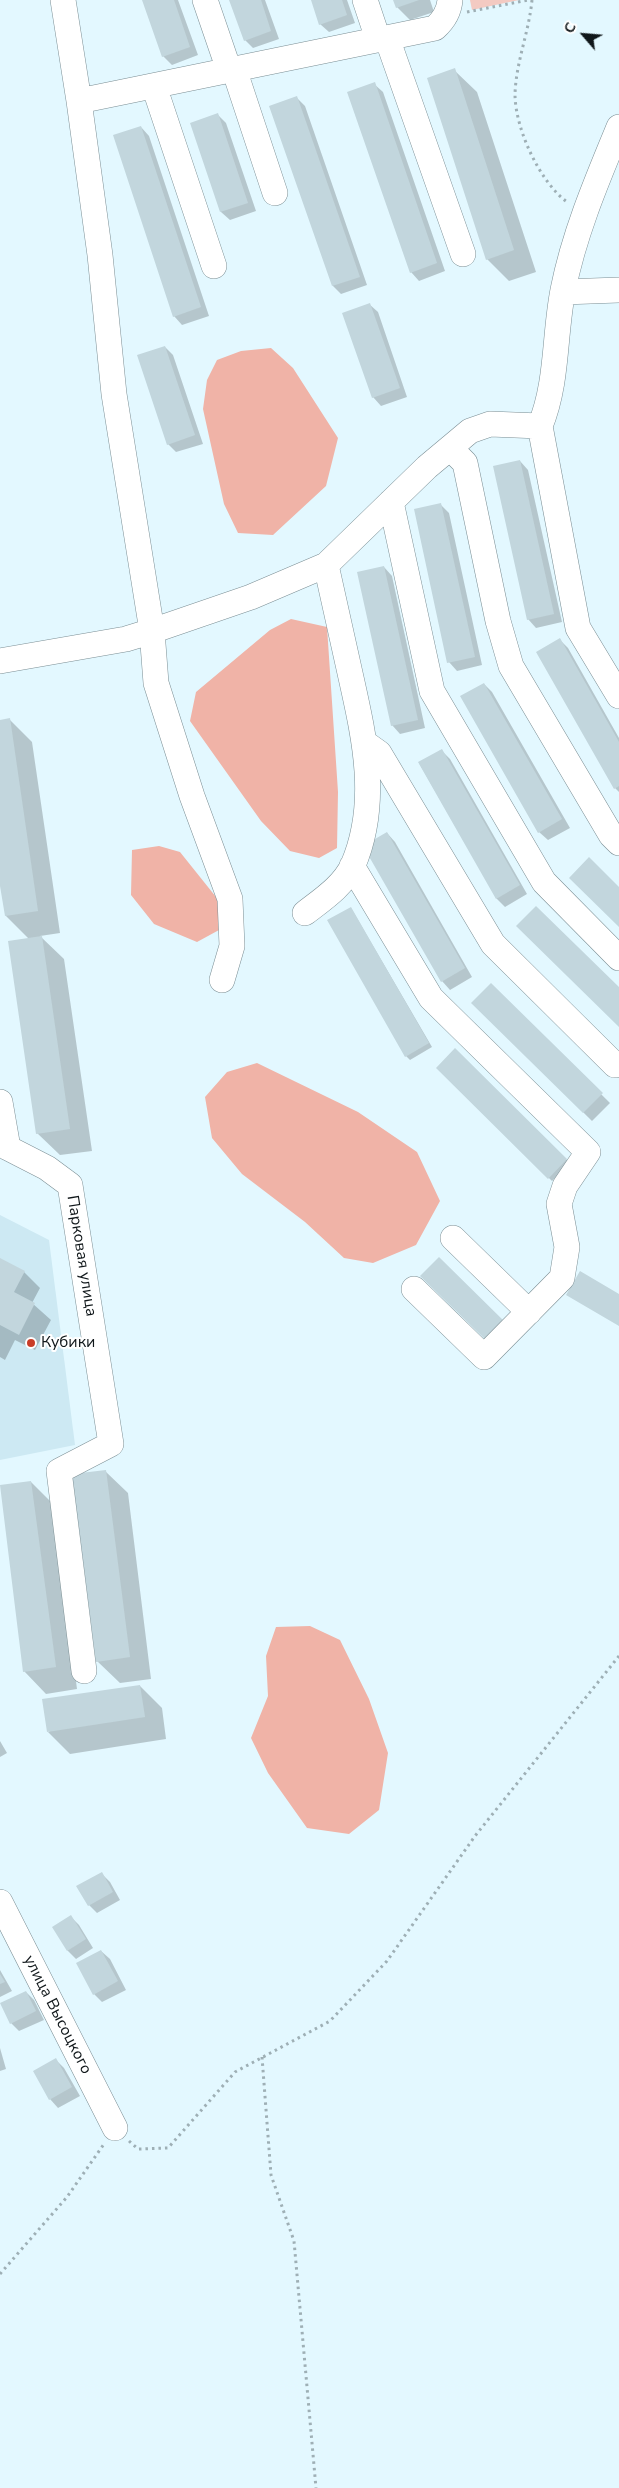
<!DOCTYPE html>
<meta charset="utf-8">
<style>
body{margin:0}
#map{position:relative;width:619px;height:2488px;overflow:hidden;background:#e3f8ff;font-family:"Nunito Sans",sans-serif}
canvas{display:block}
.north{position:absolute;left:559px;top:10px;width:50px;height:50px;-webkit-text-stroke:4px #fff;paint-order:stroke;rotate:297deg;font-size:14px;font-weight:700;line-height:20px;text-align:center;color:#10171a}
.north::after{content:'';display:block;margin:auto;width:18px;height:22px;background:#10171a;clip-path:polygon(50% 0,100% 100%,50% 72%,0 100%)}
</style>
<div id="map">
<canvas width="619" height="2488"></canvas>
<div class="north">С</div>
</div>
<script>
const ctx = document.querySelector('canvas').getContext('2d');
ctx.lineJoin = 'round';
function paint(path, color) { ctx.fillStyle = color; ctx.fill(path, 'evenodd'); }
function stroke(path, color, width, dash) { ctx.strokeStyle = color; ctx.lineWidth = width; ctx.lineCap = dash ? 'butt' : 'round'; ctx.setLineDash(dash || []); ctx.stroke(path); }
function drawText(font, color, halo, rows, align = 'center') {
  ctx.font = font + ' "Nunito Sans",sans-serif'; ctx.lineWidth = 4; ctx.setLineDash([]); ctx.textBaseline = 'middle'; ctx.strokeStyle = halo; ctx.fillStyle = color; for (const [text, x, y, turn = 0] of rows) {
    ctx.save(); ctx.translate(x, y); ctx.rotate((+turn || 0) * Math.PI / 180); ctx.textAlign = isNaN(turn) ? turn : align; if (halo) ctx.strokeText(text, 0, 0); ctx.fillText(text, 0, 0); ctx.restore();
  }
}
paint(new Path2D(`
 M 0,1215 L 49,1240 L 75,1445 L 0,1460 Z`), '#cde9f3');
paint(new Path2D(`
 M 470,0 L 519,0 L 472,10 Z`), '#f3cac2');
paint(new Path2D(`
 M 271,348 L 293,368 L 338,438 L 326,486 L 273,535 L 238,533 L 224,504 L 203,409 L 207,380 L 217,360 L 241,351 Z
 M 291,619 L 327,627 L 338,792 L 337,848 L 319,858 L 290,851 L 261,821 L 190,721 L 196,692 L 270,630 Z
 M 159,846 L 180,852 L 220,902 L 219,930 L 197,942 L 154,924 L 131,895 L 132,850 Z
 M 257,1063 L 358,1112 L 417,1152 L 440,1201 L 416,1245 L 373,1263 L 344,1258 L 305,1222 L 242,1174 L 212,1138 L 205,1097 L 227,1072 Z
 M 310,1626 L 340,1640 L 369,1699 L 388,1753 L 379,1810 L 349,1834 L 307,1828 L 268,1773 L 251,1738 L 268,1696 L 266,1656 L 276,1627 Z`), '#f0b3a7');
paint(new Path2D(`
 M 144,0 L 178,0 L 198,55 L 172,65 L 163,56 Z
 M 231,0 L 265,0 L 279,39 L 253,48 L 245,40 Z
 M 312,0 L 347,0 L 355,23 L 329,32 L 320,24 Z
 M 395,0 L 430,0 L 434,12 L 410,20 L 397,7 Z
 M 454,70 L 477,92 L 536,272 L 509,281 L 487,259 Z
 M 374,84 L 383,92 L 445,271 L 419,281 L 411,272 Z
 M 296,97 L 305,106 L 367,285 L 341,294 L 333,286 Z
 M 218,115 L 226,123 L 256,211 L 230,220 L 221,212 Z
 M 141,127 L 149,136 L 209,316 L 182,325 L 174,316 Z
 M 369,304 L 378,312 L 407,397 L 381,406 L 373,397 Z
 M 165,347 L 173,355 L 203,444 L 176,452 L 168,444 Z
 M 520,461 L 528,470 L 562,622 L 536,628 L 528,619 Z
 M 440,504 L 449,513 L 482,665 L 457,671 L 449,662 Z
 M 384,567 L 392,576 L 425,728 L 400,734 L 392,725 Z
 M 560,640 L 568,648 L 619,738 L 619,792 L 615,788 Z
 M 484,684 L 492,692 L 570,828 L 548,840 L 539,832 Z
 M 10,720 L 32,742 L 60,933 L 40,936 L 64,959 L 92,1151 L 60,1155 L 37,1133 L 29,939 L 6,916 L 0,877 L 0,721 Z
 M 441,750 L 450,759 L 527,894 L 505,907 L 497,899 L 419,763 Z
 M 387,833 L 395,842 L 472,977 L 450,990 L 442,981 L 365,846 Z
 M 351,908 L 432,1047 L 410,1060 L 406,1056 Z
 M 491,985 L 610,1103 L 592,1121 L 473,1003 Z
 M 455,1050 L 570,1163 L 552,1181 L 438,1068 Z
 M 0,1259 L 24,1272 L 40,1288 L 32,1303 L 51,1320 L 35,1350 L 15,1340 L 5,1360 L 0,1357 Z
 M 105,1471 L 128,1493 L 151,1679 L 120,1683 L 97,1661 Z
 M 31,1482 L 53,1504 L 77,1689 L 46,1694 L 24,1671 Z
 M 140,1686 L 162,1708 L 166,1739 L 70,1754 L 48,1732 Z
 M 0,1741 L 7,1753 L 0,1757 Z
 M 101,1873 L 110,1882 L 120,1900 L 97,1913 L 89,1905 Z
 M 71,1917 L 79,1925 L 93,1948 L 76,1959 L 68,1951 L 54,1928 Z
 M 101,1951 L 110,1959 L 126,1990 L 102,2002 L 94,1994 Z
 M 0,1970 L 12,1991 L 0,1997 Z
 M 26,1992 L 34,2000 L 44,2020 L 19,2031 L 11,2023 Z
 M 0,2048 L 6,2069 L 0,2071 Z
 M 56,2060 L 64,2068 L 80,2096 L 58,2108 L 50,2099 Z`), '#0003');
paint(new Path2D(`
 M 142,0 L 174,0 L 190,47 L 162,57 Z
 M 229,0 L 261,0 L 271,31 L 244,41 Z
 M 311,0 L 342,0 L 347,15 L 319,25 Z
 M 393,0 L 419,0 L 396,8 Z
 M 455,68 L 514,250 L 486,260 L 427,78 Z
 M 375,82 L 437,263 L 410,273 L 347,92 Z
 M 297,96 L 360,277 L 332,286 L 269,106 Z
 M 218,113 L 248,203 L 220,212 L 190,123 Z
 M 141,126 L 201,307 L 173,317 L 113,135 Z
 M 370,303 L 400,388 L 372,398 L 342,313 Z
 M 165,346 L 195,435 L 167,445 L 137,355 Z
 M 520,460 L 554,614 L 527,620 L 493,466 Z
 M 441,503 L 475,657 L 447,663 L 414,509 Z
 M 384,566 L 418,720 L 391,726 L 357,572 Z
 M 560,638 L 619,742 L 619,786 L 614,789 L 536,652 Z
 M 484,683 L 562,819 L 538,833 L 460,696 Z
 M 10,718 L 38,911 L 5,916 L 0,886 L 0,720 Z
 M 442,749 L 520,885 L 496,899 L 418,762 Z
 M 387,832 L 465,968 L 441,982 L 363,846 Z
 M 589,857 L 619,887 L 619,927 L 569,878 Z
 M 536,906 L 619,987 L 619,1027 L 516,926 Z
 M 351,907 L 429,1043 L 405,1057 L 327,920 Z
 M 42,936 L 70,1129 L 36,1134 L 8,941 Z
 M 491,983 L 603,1093 L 583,1113 L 471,1003 Z
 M 455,1048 L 567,1159 L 548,1179 L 436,1068 Z
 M 439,1257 L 507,1324 L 489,1343 L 420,1276 Z
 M 0,1258 L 25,1271 L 14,1292 L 35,1303 L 19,1335 L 0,1325 Z
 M 580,1271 L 619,1294 L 619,1326 L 566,1295 Z
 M 106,1470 L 130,1657 L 96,1662 L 72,1474 Z
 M 31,1481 L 56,1667 L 23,1672 L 0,1485 Z
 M 140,1685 L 145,1717 L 47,1732 L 42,1699 Z
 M 102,1872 L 113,1892 L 88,1906 L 76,1886 Z
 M 71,1915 L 86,1939 L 67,1951 L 52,1927 Z
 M 101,1950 L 118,1981 L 93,1995 L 76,1963 Z
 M 0,1974 L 5,1982 L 0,1984 Z
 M 26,1991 L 36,2011 L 10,2024 L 0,2003 Z
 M 56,2058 L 72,2087 L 49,2100 L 33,2071 Z`), '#c2d6dd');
const minor = new Path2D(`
 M 63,0 L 79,101 L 100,255 L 114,394 L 152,631 L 156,683 L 192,796 L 230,899 L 232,946 L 222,980
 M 205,0 L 229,70
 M 365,0 L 378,39
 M 387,38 L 463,254
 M 234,69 L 275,193
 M 154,86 L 214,266
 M 79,101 L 435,28 C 444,20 449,12 450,0
 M 619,127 C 597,180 574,234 563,290 C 554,336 558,382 540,426 L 578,628 L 619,696
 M 563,292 L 619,290
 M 450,448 L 465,463 L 498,621 L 511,666 L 611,835 L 619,843
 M 391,502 L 432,691 L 544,882 L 619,958
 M 0,661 L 126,639 L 152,631 L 251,597 L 326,565 L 427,467 L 470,431 L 490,424 L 540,426
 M 365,743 L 379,753 L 493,944 L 615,1065
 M 352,866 L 431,998 L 588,1152 L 565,1186 L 559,1204 L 567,1247 L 562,1278 L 484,1357 L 414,1289
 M 305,913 C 323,899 343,886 353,865 C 380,802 364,736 350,673 C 342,637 334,601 326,565
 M 0,1102 L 8,1148 L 47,1168 L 70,1185 L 111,1444 L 59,1471 L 84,1671
 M 453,1238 L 529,1312
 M 0,1902 L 115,2128`);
stroke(minor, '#7b8e94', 26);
stroke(new Path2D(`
 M 532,0 C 529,32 516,62 515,94 C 515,129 540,182 567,202
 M 467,12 L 528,0
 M 262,2057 L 271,2175 L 294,2241 L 316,2488
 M 129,2141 L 138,2149 L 168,2148 L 235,2072 L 330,2021 L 387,1961 L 475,1836 L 619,1656
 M 0,2274 L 67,2197 L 104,2144`), '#9eafb5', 3, [2.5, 4]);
stroke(minor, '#fff', 25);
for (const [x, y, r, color] of [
 [31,1343,5,"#c93d28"]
]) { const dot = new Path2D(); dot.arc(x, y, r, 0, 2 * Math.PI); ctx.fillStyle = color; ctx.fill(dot); stroke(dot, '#fff', 2); }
drawText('16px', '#10171a', '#fff', [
 ["Парковая улица",81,1256,81],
 ["улица Высоцкого",57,2015,63]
]);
drawText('16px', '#10171a', '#fff', [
 ["Кубики",41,1343]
], 'left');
</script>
